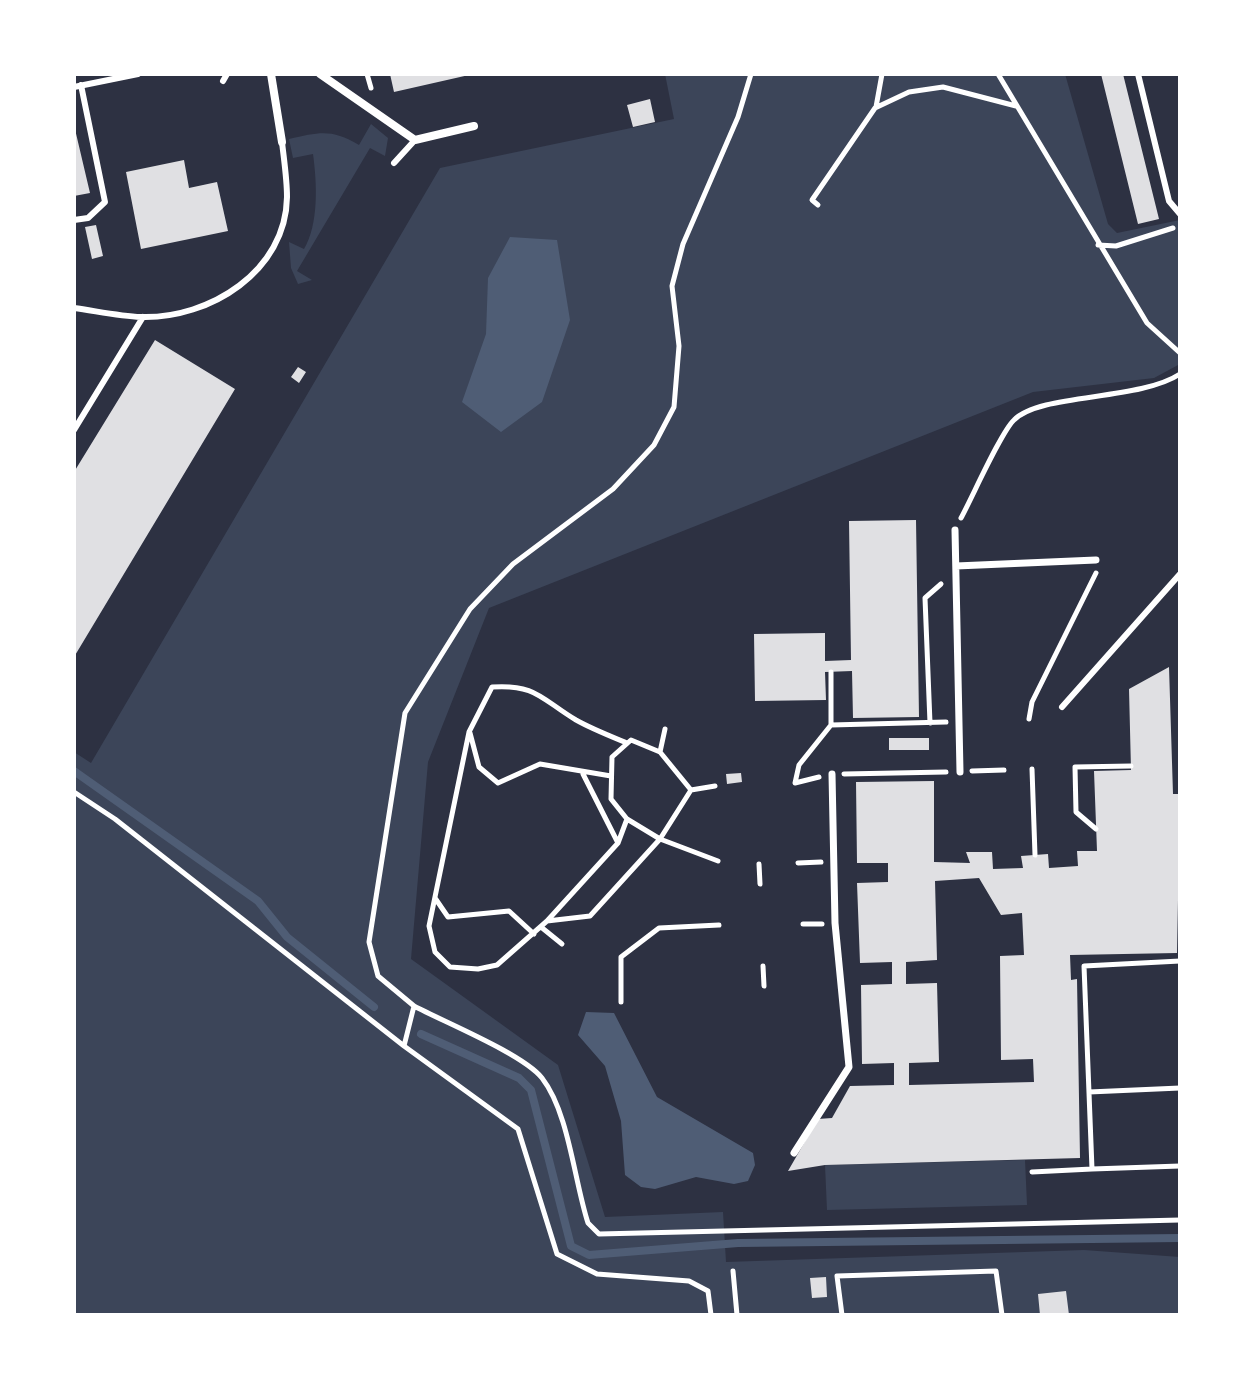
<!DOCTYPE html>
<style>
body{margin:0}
#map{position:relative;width:1254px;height:1389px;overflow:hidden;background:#2d3142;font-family:"Alegreya Sans",sans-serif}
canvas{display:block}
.frame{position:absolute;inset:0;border:76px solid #fff;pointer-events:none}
</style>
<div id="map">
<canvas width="1254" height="1389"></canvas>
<div class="frame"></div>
</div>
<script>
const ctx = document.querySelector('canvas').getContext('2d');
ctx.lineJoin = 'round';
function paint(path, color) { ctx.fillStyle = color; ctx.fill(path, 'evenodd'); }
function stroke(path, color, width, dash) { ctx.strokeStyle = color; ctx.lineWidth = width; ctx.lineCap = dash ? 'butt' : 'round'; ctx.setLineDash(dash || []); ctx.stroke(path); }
paint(new Path2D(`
 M 665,74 L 1065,74 L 1108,224 L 1117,233 L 1180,220 L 1180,364 L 1154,378 L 1033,392 L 489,608 L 428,762 L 411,959 L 558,1065 L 605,1217 L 723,1212 L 726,1262 L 1084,1250 L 1180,1257 L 1180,1315 L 74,1315 L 74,752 L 91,763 L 440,168 L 674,119 Z
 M 371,124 L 388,138 L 385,156 L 370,148 L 297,271 L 312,280 L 298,284 L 291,268 L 289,242 L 304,249 C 319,224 317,183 313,154 L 293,158 L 289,139 C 320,132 332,129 359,145 Z
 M 1025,1160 L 1027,1205 L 827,1210 L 825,1165 Z`), '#3c4559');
paint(new Path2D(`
 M 510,237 L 557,240 L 570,320 L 542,402 L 501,432 L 462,402 L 486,334 L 488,278 Z
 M 586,1012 L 614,1013 L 657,1097 L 753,1153 L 755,1165 L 748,1181 L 734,1184 L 696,1177 L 655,1189 L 641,1187 L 625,1175 L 621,1121 L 605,1066 L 578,1035 Z`), '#4f5d75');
stroke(new Path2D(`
 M 74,771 L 258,901 L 287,937 L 374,1007
 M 421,1034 L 519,1078 L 531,1090 L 571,1246 L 589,1255 L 738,1243 L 1180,1238`), '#4f5d75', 8);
paint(new Path2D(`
 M 390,74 L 469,74 L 469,75 L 394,92 Z
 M 1101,74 L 1123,74 L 1159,219 L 1138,224 Z
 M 650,99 L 655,122 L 633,127 L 627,105 Z
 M 74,125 L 90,193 L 74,196 Z
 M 184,160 L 189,188 L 217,182 L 228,231 L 141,249 L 126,172 Z
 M 96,225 L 103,256 L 92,259 L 85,227 Z
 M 155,340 L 235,389 L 74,657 L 74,472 Z
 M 298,367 L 306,372 L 299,383 L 291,377 Z
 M 916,520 L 919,717 L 853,718 L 852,671 L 825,672 L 826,700 L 755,701 L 754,634 L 825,633 L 825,661 L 851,660 L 849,521 Z
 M 1169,667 L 1173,794 L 1180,794 L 1177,953 L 1070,955 L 1071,980 L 1077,979 L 1080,1158 L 825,1165 L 788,1171 L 818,1119 L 832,1118 L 850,1086 L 894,1085 L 894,1063 L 862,1064 L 861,985 L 892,984 L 892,962 L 860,963 L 857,883 L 888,882 L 888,863 L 857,863 L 856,782 L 934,781 L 934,862 L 970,863 L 966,852 L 992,852 L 993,869 L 1023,868 L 1021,856 L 1048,854 L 1049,868 L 1078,866 L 1077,851 L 1097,851 L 1094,771 L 1131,770 L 1129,689 ZM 979,878 L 1001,915 L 1022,913 L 1024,955 L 1000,956 L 1001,1060 L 1033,1059 L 1034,1082 L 909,1085 L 909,1063 L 939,1062 L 937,983 L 906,984 L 906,962 L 937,960 L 935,881 Z
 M 889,738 L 929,738 L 929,750 L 889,750 Z
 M 741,773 L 742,782 L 727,784 L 726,774 Z
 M 826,1277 L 827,1297 L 812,1298 L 810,1278 Z
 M 1066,1291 L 1069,1315 L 1040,1315 L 1038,1294 Z`), '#e0e0e3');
stroke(new Path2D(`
 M 367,74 L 371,88
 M 998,74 L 1147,323 L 1180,353
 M 876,107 L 882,74
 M 818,205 L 812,200 L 875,108 L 909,92 L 943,87 L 1016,106
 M 1098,245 L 1116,246 L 1173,228
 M 961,518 C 972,498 1001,432 1014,420 C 1040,393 1139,401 1180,374
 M 1029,719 L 1032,702 L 1096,573
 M 930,723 L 925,598 L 941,584
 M 831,725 L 831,672
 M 470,733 L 479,767 L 498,783 L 540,764 L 611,776
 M 631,740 L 660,752 L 691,790 L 660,839 L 627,819 L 611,799 L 612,757 Z
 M 627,743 C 610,736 592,729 576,720 C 541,699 536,684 492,687 L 469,732 L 429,926 L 435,952 L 450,967 L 478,969 L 497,965 L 547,921 L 590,916 L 660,839 L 718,861
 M 660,752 L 665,729
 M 1032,769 L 1035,855
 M 972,771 L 1004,770
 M 583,774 L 618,843
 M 844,774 L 946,772
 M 819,777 L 795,783 L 799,765 L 831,725 L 946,722
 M 691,790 L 715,786
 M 74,792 L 115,819 L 404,1046
 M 1096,829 L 1076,812 L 1075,767 L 1131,766
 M 798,863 L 821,862
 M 759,864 L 760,884
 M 435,898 L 448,917 L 509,911 L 534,934
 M 547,921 L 618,843 L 627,819
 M 803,924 L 822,924
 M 541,927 L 562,944
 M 763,966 L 764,986
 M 621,1002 L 621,957 L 659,928 L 719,925
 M 414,1006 C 444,1022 523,1054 542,1078 C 569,1113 574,1180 588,1223 L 599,1234 L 1180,1220
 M 1089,1092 L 1180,1088
 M 1092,1169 L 1180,1166
 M 1032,1172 L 1092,1169 L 1084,966 L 1180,961
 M 733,1271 L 737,1315
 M 711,1315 L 708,1291 L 689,1281 L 597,1274 L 557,1254 L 518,1129 L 404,1046 L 414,1006 L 378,976 L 369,942 L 405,713 L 470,609 L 513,564 L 613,489 L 654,445 L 674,407 L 679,346 L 672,286 L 683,244 L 738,117 L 751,74
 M 842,1315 L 837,1276 L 996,1271 L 1002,1315`), '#fff', 5);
stroke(new Path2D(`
 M 1138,74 L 1169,201 L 1180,214
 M 223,81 L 227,74
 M 74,87 L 138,74
 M 394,163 L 415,140
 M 74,220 L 88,218 L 105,202 L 81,85
 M 74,308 C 96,311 119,316 141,317 C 210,319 286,271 287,197 C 287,179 284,160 282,142
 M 74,430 L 143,317
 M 1062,707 L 1180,574`), '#fff', 6);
stroke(new Path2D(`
 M 955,530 L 960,772
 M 956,566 L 1096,560
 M 794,1153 L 849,1067 L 835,923 L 832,774`), '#fff', 7);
stroke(new Path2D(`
 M 271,74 L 282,142
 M 320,74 L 415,140 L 474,126`), '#fff', 8);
</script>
